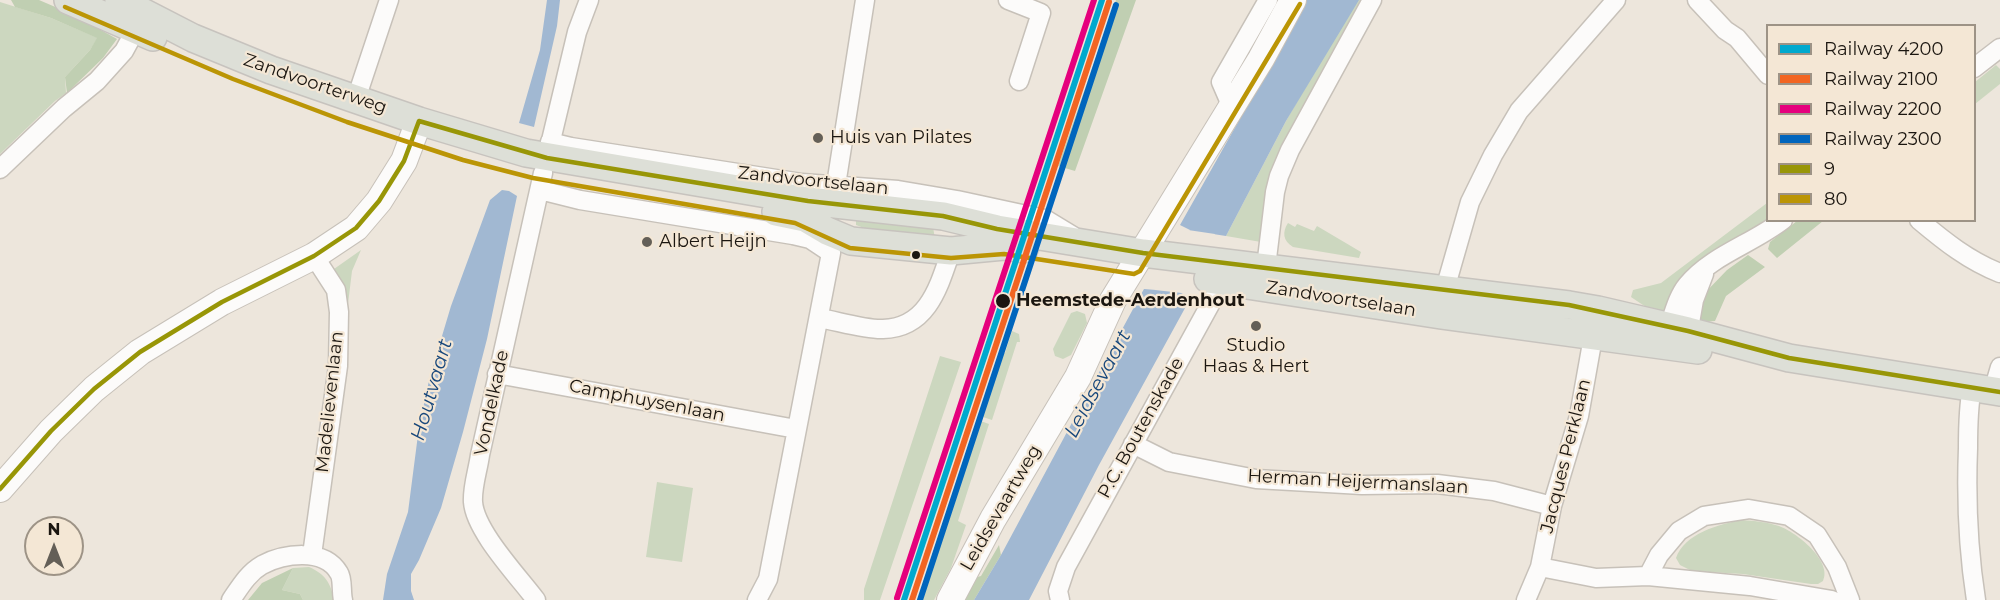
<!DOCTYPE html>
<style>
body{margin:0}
#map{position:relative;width:2000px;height:600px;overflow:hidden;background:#ede6dc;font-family:Montserrat,sans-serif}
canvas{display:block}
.legend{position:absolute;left:1766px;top:24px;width:210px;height:198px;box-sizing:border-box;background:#f4e7d5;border:2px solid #9d9386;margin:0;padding:8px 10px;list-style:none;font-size:18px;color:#1b1610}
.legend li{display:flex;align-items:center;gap:12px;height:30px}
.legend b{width:30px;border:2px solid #9d9386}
.north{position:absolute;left:24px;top:516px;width:60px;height:60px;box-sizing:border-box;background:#f4e7d5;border:2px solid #9d9386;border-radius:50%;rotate:0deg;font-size:16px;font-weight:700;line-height:24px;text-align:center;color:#1b1610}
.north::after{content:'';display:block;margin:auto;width:21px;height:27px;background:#645f57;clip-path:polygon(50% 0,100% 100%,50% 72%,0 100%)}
</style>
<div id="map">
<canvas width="2000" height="600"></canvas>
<ul class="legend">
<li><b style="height:8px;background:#00a9ce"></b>Railway 4200</li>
<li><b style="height:8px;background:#f26522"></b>Railway 2100</li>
<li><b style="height:8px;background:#e5007d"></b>Railway 2200</li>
<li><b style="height:8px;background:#0065bd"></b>Railway 2300</li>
<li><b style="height:8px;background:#989607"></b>9</li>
<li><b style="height:8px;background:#bb9505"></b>80</li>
</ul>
<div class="north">N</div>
</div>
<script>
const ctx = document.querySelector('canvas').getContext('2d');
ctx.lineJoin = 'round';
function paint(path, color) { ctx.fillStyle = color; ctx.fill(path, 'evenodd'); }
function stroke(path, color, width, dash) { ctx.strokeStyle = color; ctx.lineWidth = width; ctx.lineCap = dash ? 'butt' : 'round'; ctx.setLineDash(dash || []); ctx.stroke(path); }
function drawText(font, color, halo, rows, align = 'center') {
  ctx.font = font + ' Montserrat,sans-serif'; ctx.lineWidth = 4.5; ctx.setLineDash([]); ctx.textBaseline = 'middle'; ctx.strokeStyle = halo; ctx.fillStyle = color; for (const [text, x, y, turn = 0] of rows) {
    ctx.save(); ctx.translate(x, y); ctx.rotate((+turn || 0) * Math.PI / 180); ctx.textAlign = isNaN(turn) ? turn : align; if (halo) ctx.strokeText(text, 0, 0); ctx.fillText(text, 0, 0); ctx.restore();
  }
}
paint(new Path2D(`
 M 1355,0 L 1365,0 L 1277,158 L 1261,242 L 1226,236 L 1286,121 Z
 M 0,2 L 51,18 L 98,38 L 90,50 L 65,77 L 66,93 L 55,101 L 0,154 Z
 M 1996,65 L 2000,69 L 2000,84 L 1975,104 L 1975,82 Z
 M 1767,203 L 1767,219 L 1711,255 L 1669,313 L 1649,309 L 1631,297 L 1633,290 L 1661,283 Z
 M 856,218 L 933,227 L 935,239 L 875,232 L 856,225 Z
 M 1288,223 L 1295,227 L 1297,224 L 1314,231 L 1317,226 L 1361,252 L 1359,258 L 1293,247 C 1283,241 1282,232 1288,223 Z
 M 361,250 L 352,271 L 347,312 L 345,291 L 334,269 Z
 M 1077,311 L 1085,314 L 1087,323 L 1071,355 L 1063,359 L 1055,356 L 1053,349 L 1071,313 Z
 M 1012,331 L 1019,334 L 1020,342 L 1017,342 L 992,420 L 980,416 L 1000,353 L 1005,353 Z
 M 940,356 L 961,362 L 880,600 L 864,600 L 864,589 Z
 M 978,420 L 989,424 L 958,521 L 966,525 L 951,568 L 934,600 L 918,600 Z
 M 657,482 L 693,488 L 682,562 L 646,557 Z
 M 1742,520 C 1755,521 1767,522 1779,526 C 1796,532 1833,561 1823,581 L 1818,584 L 1811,584 L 1743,574 L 1692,571 L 1680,565 L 1676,558 C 1684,534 1719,524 1742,520 Z
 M 309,567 C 325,574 331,583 334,600 L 303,600 L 300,594 L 282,590 L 293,568 Z`), '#ccd7bf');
paint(new Path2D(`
 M 11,0 L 39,0 L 74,15 L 117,39 L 103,58 L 67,93 L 65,77 L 90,50 L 97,38 L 51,18 L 15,7 Z
 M 1116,0 L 1136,0 L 1075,171 L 1058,166 Z
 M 1797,221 L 1823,221 L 1777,258 L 1768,249 L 1770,242 Z
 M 1748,255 L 1765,267 L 1726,296 L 1715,321 L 1703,322 L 1695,314 L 1701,297 L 1727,270 Z
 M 999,545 L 1001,555 L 974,600 L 957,600 L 967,580 L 981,576 Z
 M 293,568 L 282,590 L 300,594 L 303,600 L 248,600 L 262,583 Z`), '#c0cfb2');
paint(new Path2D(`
 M 547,0 L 560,0 L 557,26 L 534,127 L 519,123 L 540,50 Z
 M 1307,0 L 1359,0 L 1286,121 L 1226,236 L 1213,234 L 1180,292 L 1190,299 L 1099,465 L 1029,600 L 974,600 L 1001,555 L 1140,296 L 1144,289 L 1156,290 L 1190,230 L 1180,225 Z
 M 502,190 L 509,191 L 517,196 L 487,339 L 463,432 L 441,508 L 419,560 L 411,574 L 411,591 L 414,600 L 383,600 L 387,574 L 408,512 L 419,427 L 430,376 L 451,306 L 490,200 Z`), '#a1b8d2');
paint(new Path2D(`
 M 1188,230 L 1215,234 L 1182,293 L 1155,290 Z`), '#ede6dc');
const street = new Path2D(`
 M 1008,0 L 1041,13 L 1019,81
 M 1697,0 L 1725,30 L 1737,38 L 1768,75
 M 1974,68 L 2000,48
 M 356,99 L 389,0
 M 1231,105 L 1221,82 L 1268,0
 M 550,142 L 571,147 L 802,183 L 898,190 L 957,200 L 1045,219 L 1073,236
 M 548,153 L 577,32 L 589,0
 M 0,169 L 64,108 L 97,81 L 124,51 L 130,40 L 129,19
 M 540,190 L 580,200 L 793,235 L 810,239 L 831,253 L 768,579 L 757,600
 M 838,197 L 836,185 L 865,0
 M 1919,220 C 1944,241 1969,261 2000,273
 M 1266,267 L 1275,192 L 1279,176 L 1290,150 L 1372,0
 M 1445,289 L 1470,202 L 1493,155 L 1519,111 L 1616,0
 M 819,318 C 837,321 866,330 883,329 C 928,328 939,286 951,251
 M 1665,337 C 1672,321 1676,298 1687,285 C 1712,255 1752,244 1783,220
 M 1687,340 L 1694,300 L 1704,274
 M 497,374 L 796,429
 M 1972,388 C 1968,408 1968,428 1968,448 C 1966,499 1968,549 1976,600
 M 1993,391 L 2000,367
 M 1133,444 L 1169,462 L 1256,479 L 1362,485 L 1437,484 L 1494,491 L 1552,506
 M 312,555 L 338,366 L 339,312 L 336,290 L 314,256
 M 1540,567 L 1596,578 L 1648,576 L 1750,586 L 1832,600
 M 1648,576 L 1659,555 L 1679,531 L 1704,516 L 1749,509 L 1789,516 L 1817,535 L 1837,567 L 1850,600
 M 231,600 C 240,587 248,573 262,565 C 283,554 324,547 339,573 C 343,579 341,592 343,600
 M 536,600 C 518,576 475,531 473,502 C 472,487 478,470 480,455 L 543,173
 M 1060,600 L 1058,591 L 1066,567 L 1223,281
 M 1526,600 L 1540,567 L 1552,506 L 1579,416 L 1595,326`);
const secondary = new Path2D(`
 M 0,489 L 51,431 L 94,389 L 140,352 L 222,302 L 314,256 L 356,228 L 379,201 L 404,161 L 419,121
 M 950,600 L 993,519 L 1078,377 L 1113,300 L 1261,59 L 1293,0`);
const primary = new Path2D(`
 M 68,0 L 153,37
 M 119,0 L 193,38 L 271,70 L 419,121 L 526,153 L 808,201 L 943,216 L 997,229 L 1143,253 L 1569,305 L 1598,310 L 1688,331 L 1789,358 L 2000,392
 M 776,212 L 805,218 L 827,231 L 851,241 L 951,251 L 1004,246 L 1024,249
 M 1208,279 L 1441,315 L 1698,350`);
stroke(street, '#c7c1b9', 21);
stroke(secondary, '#c7c1b9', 28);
stroke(primary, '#c7c3be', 30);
stroke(street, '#fcfbfa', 18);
stroke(secondary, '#fcfbfa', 26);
stroke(primary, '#dddfd7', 27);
stroke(new Path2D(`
 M 0,489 L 51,431 L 94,389 L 140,352 L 222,302 L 314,256 L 356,228 L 379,201 L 404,161 L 419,121 L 547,158 L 808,201 L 943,216 L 997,229 L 1143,253 L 1569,305 L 1688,331 L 1789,358 L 2000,392`), '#989607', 4.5);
stroke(new Path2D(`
 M 65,7 L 233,79 L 347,122 L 463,160 L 533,178 L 795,223 L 850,248 L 951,258 L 1004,254 L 1134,274 L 1140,271 L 1300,4`), '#bb9505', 4.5);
stroke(new Path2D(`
 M 904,600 L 1102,0`), '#00a9ce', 6);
stroke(new Path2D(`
 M 912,600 L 1109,2`), '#f26522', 6);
stroke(new Path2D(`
 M 897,598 L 1094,0`), '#e5007d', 6);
stroke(new Path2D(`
 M 920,600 L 1116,5`), '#0065bd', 6);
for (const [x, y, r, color] of [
 [818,138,6,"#645f57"],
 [647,242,6,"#645f57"],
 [916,255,5,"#1b1610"],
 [1003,301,8,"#1b1610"],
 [1256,326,6,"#645f57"]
]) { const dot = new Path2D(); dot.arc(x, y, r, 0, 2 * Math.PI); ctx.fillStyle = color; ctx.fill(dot); stroke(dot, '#f4e7d5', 2); }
drawText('18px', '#1b1610', '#f4e7d5', [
 ["Zandvoorterweg",315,84,19],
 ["Zandvoortselaan",813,181,6],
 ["Zandvoortselaan",1341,299,9],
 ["Camphuysenlaan",647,401,11],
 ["Madelievenlaan",330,402,-84],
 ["Vondelkade",492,403,-78],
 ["P.C. Boutenskade",1141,428,-61],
 ["Jacques Perklaan",1566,456,-76],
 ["Herman Heijermanslaan",1358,482,3],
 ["Leidsevaartweg",1001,508,-60]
]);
drawText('18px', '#1b1610', '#f4e7d5', [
 ["Huis van Pilates",830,138],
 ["Albert Heijn",659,242],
 ["Studio",1256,346,"center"],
 ["Haas & Hert",1256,367,"center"]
], 'left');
drawText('bold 18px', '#1b1610', '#f4e7d5', [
 ["Heemstede-Aerdenhout",1016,301]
], 'left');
drawText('italic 20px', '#18487c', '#f4e7d5', [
 ["Leidsevaart",1098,384,-62],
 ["Houtvaart",432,390,-74]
]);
</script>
